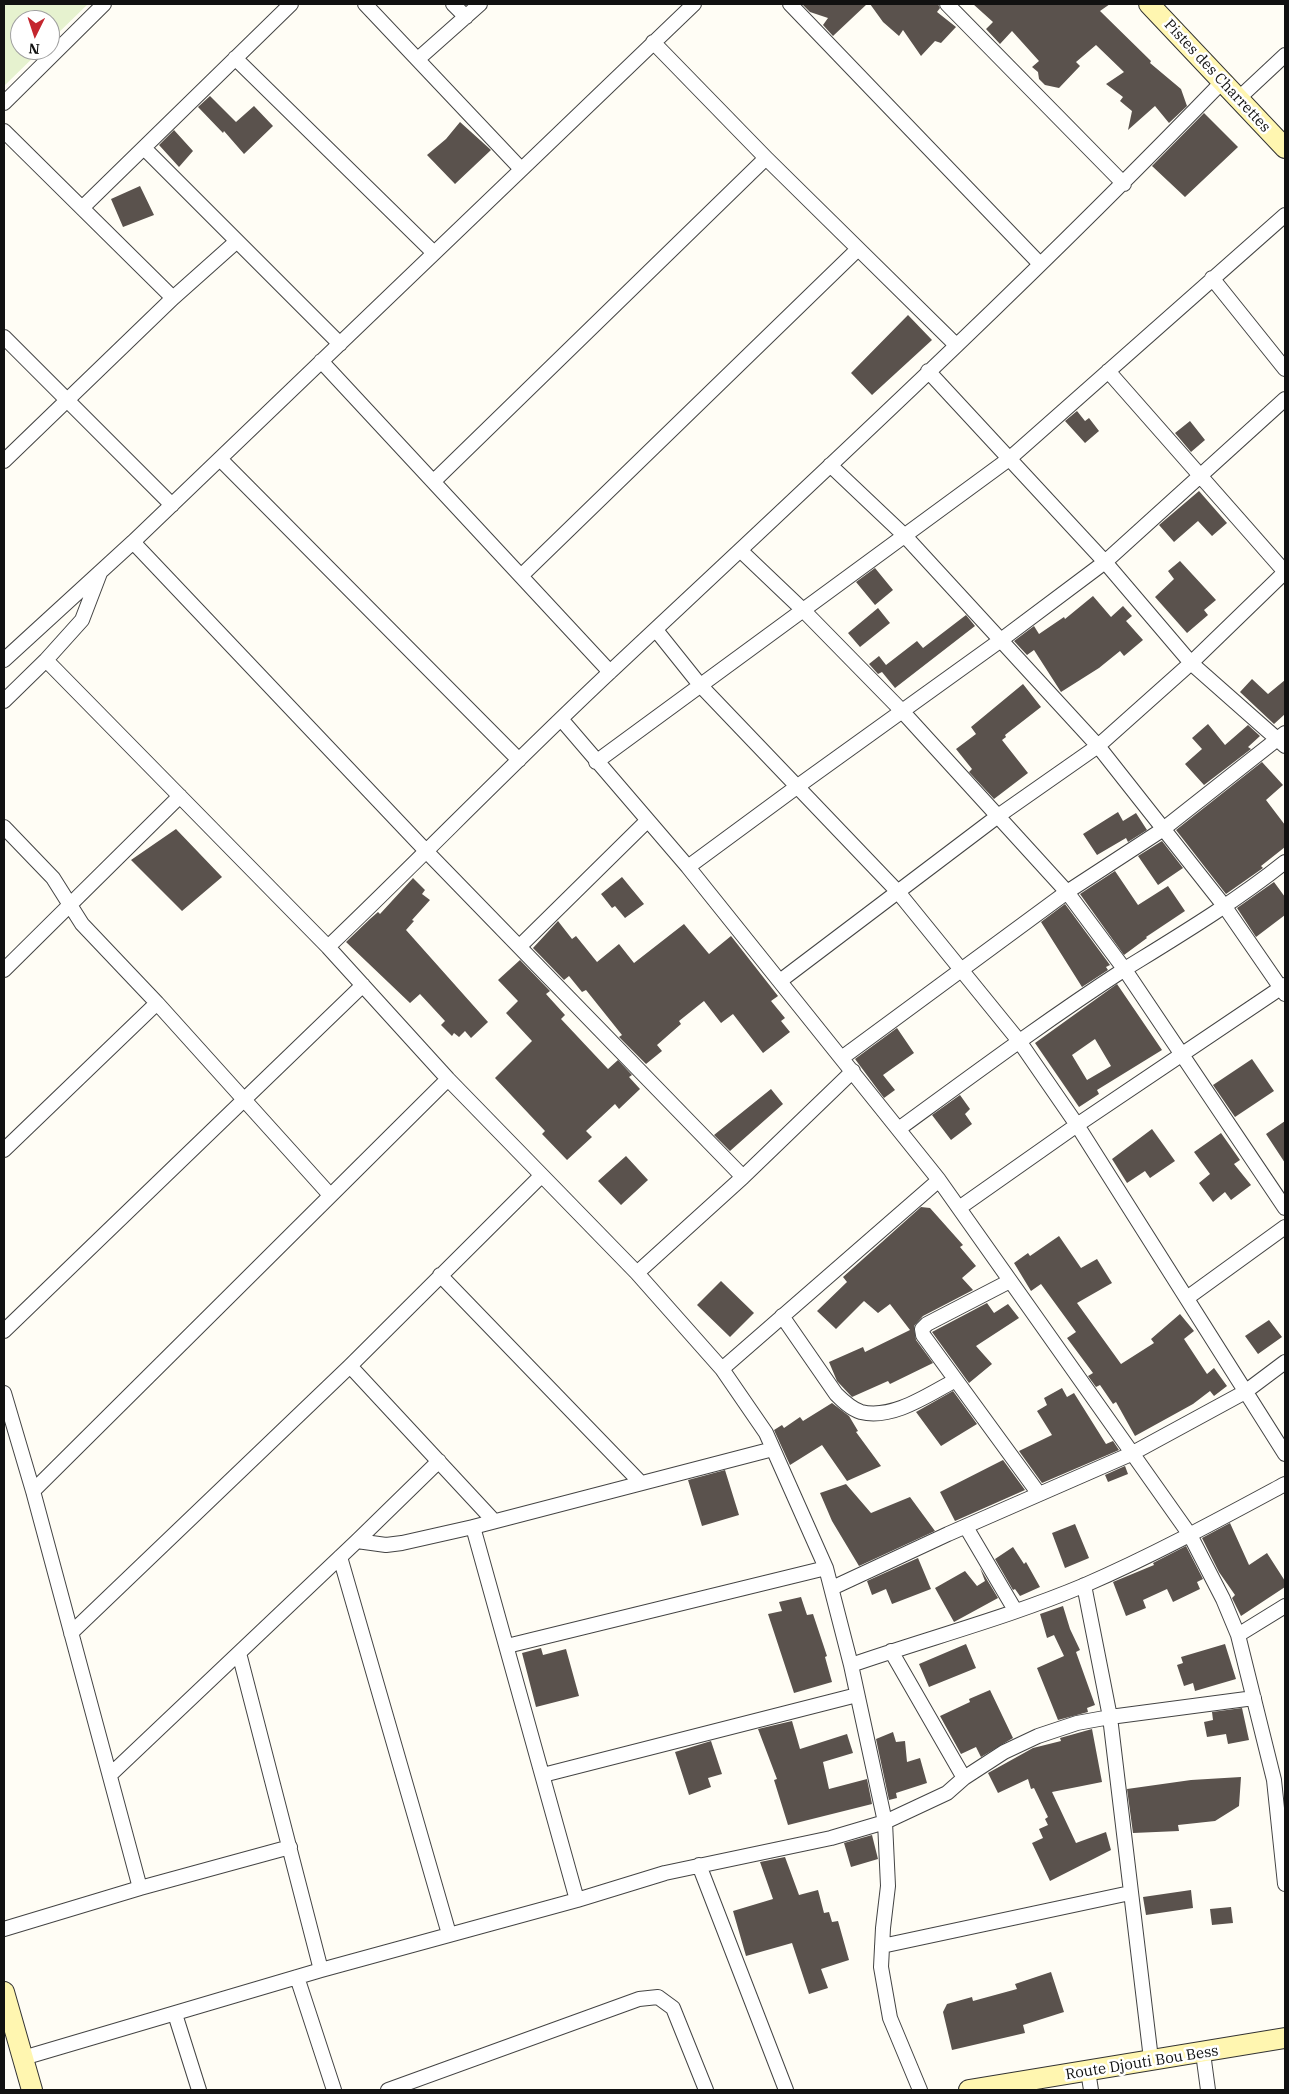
<!DOCTYPE html>
<style>
body{margin:0}
#map{position:relative;width:1289px;height:2094px;overflow:hidden;background:#fffdf5;font-family:"IBM Plex Serif",serif}
canvas{display:block}
.frame{position:absolute;inset:0;border:5px solid #111;pointer-events:none}
.north{position:absolute;left:10px;top:10px;width:50px;height:50px;box-sizing:border-box;background:#fff;border:1px solid #a0a0a0;border-radius:50%;rotate:184deg;font-size:14px;font-weight:700;line-height:20px;text-align:center;color:#111}
.north::after{content:'';display:block;margin:auto;width:18px;height:22px;background:#c4262e;clip-path:polygon(50% 0,100% 100%,50% 72%,0 100%)}
</style>
<div id="map">
<canvas width="1289" height="2094"></canvas>
<div class="frame"></div>
<div class="north">N</div>
</div>
<script>
const ctx = document.querySelector('canvas').getContext('2d');
ctx.lineJoin = 'round';
function paint(path, color) { ctx.fillStyle = color; ctx.fill(path, 'evenodd'); }
function stroke(path, color, width, dash) { ctx.strokeStyle = color; ctx.lineWidth = width; ctx.lineCap = dash ? 'butt' : 'round'; ctx.setLineDash(dash || []); ctx.stroke(path); }
function drawText(font, color, halo, rows, align = 'center') {
  ctx.font = font + ' "IBM Plex Serif",serif'; ctx.lineWidth = 5; ctx.setLineDash([]); ctx.textBaseline = 'middle'; ctx.strokeStyle = halo; ctx.fillStyle = color; for (const [text, x, y, turn = 0] of rows) {
    ctx.save(); ctx.translate(x, y); ctx.rotate((+turn || 0) * Math.PI / 180); ctx.textAlign = isNaN(turn) ? turn : align; if (halo) ctx.strokeText(text, 0, 0); ctx.fillText(text, 0, 0); ctx.restore();
  }
}
paint(new Path2D(`
 M 4,4 L 88,4 L 50,41 L 50,20 L 20,20 L 20,50 L 41,50 L 4,86 Z`), '#e6f2cf');
paint(new Path2D(`
 M 802,4 L 867,4 L 833,36 L 823,25 L 828,18 L 810,12 Z
 M 870,4 L 938,4 L 940,8 L 937,12 L 956,27 L 941,43 L 935,41 L 921,56 L 903,30 L 899,36 L 883,22 Z
 M 973,4 L 1110,4 L 1100,11 L 1151,61 L 1150,63 L 1181,89 L 1187,106 L 1169,123 L 1155,106 L 1128,130 L 1132,111 L 1120,101 L 1123,97 L 1106,84 L 1124,72 L 1096,45 L 1076,62 L 1080,66 L 1059,88 L 1045,85 L 1039,79 L 1038,72 L 1032,67 L 1039,61 L 1012,31 L 1000,44 L 986,29 L 993,22 Z
 M 210,96 L 236,122 L 254,106 L 273,126 L 244,154 L 224,131 L 223,133 L 198,107 Z
 M 1204,113 L 1238,147 L 1185,197 L 1152,166 Z
 M 460,122 L 491,150 L 455,184 L 427,155 L 446,139 Z
 M 174,130 L 193,151 L 179,167 L 159,145 Z
 M 140,186 L 154,215 L 123,227 L 111,199 Z
 M 908,315 L 932,340 L 872,395 L 851,373 Z
 M 1077,411 L 1085,421 L 1089,418 L 1099,431 L 1085,443 L 1065,421 Z
 M 1190,421 L 1205,440 L 1191,452 L 1175,433 Z
 M 1199,491 L 1227,523 L 1212,536 L 1198,521 L 1174,542 L 1159,525 Z
 M 1180,561 L 1216,600 L 1204,610 L 1208,615 L 1187,633 L 1155,597 L 1174,579 L 1168,571 Z
 M 875,568 L 893,590 L 875,605 L 856,582 Z
 M 1093,596 L 1111,617 L 1123,606 L 1132,616 L 1126,621 L 1143,640 L 1124,656 L 1120,651 L 1099,668 L 1061,692 L 1034,650 L 1027,655 L 1014,641 L 1034,626 L 1039,634 L 1064,617 L 1065,619 Z
 M 878,608 L 890,623 L 860,647 L 848,633 Z
 M 966,615 L 975,626 L 895,688 L 882,672 L 878,674 L 869,664 L 879,656 L 886,665 L 917,641 L 923,648 Z
 M 1252,679 L 1268,694 L 1285,680 L 1285,714 L 1274,724 L 1240,692 Z
 M 1023,684 L 1041,707 L 1005,735 L 1006,737 L 1002,740 L 1028,773 L 994,799 L 969,772 L 972,769 L 956,749 L 976,734 L 971,727 Z
 M 1208,724 L 1225,745 L 1248,725 L 1260,736 L 1248,747 L 1251,749 L 1204,785 L 1185,764 L 1202,749 L 1192,738 Z
 M 1262,762 L 1283,785 L 1266,800 L 1285,825 L 1285,847 L 1261,866 L 1263,868 L 1226,894 L 1176,830 Z
 M 1118,812 L 1123,821 L 1136,813 L 1147,830 L 1128,842 L 1126,838 L 1097,855 L 1083,834 Z
 M 176,829 L 222,877 L 182,911 L 131,860 Z
 M 1162,841 L 1183,868 L 1158,885 L 1138,856 Z
 M 1115,871 L 1138,905 L 1168,886 L 1185,911 L 1146,937 L 1147,938 L 1124,955 L 1080,894 Z
 M 622,877 L 644,904 L 625,918 L 615,906 L 612,908 L 601,894 Z
 M 413,878 L 425,890 L 422,894 L 430,900 L 412,920 L 414,921 L 406,930 L 488,1022 L 471,1038 L 465,1031 L 459,1037 L 454,1033 L 452,1036 L 441,1025 L 445,1021 L 420,994 L 410,1003 L 346,942 L 370,919 L 378,912 L 380,914 Z
 M 1274,882 L 1285,897 L 1285,915 L 1256,937 L 1237,908 Z
 M 1065,904 L 1110,965 L 1106,967 L 1108,970 L 1082,987 L 1041,922 Z
 M 558,921 L 572,939 L 576,936 L 597,962 L 619,944 L 634,963 L 684,924 L 709,954 L 731,936 L 778,996 L 771,1001 L 785,1018 L 781,1021 L 790,1032 L 763,1053 L 733,1014 L 721,1023 L 704,1001 L 679,1021 L 681,1024 L 657,1045 L 662,1051 L 646,1064 L 619,1037 L 622,1035 L 586,990 L 582,992 L 569,976 L 564,980 L 533,948 Z
 M 520,960 L 550,991 L 546,994 L 565,1015 L 561,1019 L 608,1069 L 618,1060 L 632,1075 L 629,1077 L 640,1089 L 619,1109 L 615,1104 L 586,1131 L 592,1137 L 567,1160 L 542,1134 L 545,1131 L 495,1078 L 532,1041 L 506,1013 L 518,1001 L 498,980 Z
 M 1117,984 L 1162,1050 L 1097,1090 L 1099,1094 L 1079,1107 L 1035,1043 ZM 1095,1039 L 1111,1066 L 1087,1080 L 1072,1055 Z
 M 897,1028 L 914,1053 L 883,1075 L 895,1090 L 884,1098 L 855,1059 Z
 M 1252,1059 L 1274,1091 L 1235,1117 L 1213,1085 Z
 M 771,1089 L 783,1104 L 730,1151 L 714,1135 Z
 M 960,1095 L 970,1109 L 965,1114 L 972,1124 L 951,1140 L 932,1115 Z
 M 1285,1121 L 1285,1163 L 1266,1134 Z
 M 1152,1129 L 1175,1161 L 1150,1178 L 1145,1171 L 1127,1183 L 1112,1159 Z
 M 1221,1133 L 1240,1160 L 1234,1164 L 1251,1185 L 1231,1200 L 1225,1192 L 1213,1202 L 1199,1183 L 1210,1174 L 1194,1152 Z
 M 626,1156 L 648,1180 L 621,1205 L 598,1181 Z
 M 921,1207 L 930,1208 L 963,1245 L 960,1247 L 976,1266 L 962,1278 L 973,1290 L 923,1316 L 914,1326 L 916,1340 L 933,1363 L 890,1384 L 888,1381 L 852,1397 L 837,1381 L 829,1362 L 863,1347 L 865,1352 L 910,1330 L 890,1304 L 878,1313 L 864,1301 L 836,1329 L 817,1311 L 847,1282 L 843,1277 Z
 M 1059,1236 L 1081,1268 L 1097,1259 L 1112,1283 L 1077,1303 L 1121,1364 L 1154,1343 L 1151,1339 L 1180,1314 L 1194,1331 L 1184,1339 L 1207,1374 L 1214,1368 L 1227,1386 L 1214,1396 L 1210,1391 L 1193,1404 L 1135,1436 L 1116,1402 L 1113,1404 L 1100,1385 L 1096,1387 L 1088,1376 L 1093,1373 L 1067,1338 L 1076,1332 L 1041,1284 L 1031,1291 L 1014,1263 L 1028,1253 L 1030,1256 Z
 M 721,1281 L 754,1313 L 730,1337 L 697,1305 Z
 M 987,1303 L 994,1313 L 1008,1304 L 1019,1318 L 976,1346 L 992,1364 L 969,1383 L 932,1332 Z
 M 1269,1320 L 1282,1337 L 1258,1354 L 1245,1336 Z
 M 1062,1388 L 1067,1397 L 1074,1393 L 1106,1444 L 1113,1441 L 1119,1450 L 1042,1483 L 1019,1451 L 1052,1435 L 1037,1411 L 1047,1405 L 1044,1398 Z
 M 953,1391 L 977,1424 L 941,1446 L 916,1412 Z
 M 832,1403 L 849,1416 L 858,1431 L 856,1432 L 881,1466 L 847,1481 L 822,1445 L 790,1465 L 774,1430 L 782,1425 L 784,1428 L 800,1417 L 803,1421 Z
 M 1003,1460 L 1025,1490 L 955,1521 L 940,1492 Z
 M 1125,1466 L 1128,1474 L 1108,1482 L 1105,1475 Z
 M 725,1470 L 739,1515 L 702,1526 L 688,1480 Z
 M 846,1484 L 871,1513 L 910,1497 L 935,1531 L 859,1566 L 832,1521 L 820,1493 Z
 M 1230,1523 L 1249,1565 L 1267,1553 L 1285,1581 L 1285,1587 L 1241,1616 L 1232,1598 L 1235,1595 L 1219,1572 L 1202,1538 Z
 M 1075,1524 L 1089,1558 L 1065,1568 L 1052,1533 Z
 M 1186,1546 L 1203,1579 L 1197,1582 L 1200,1589 L 1173,1602 L 1167,1589 L 1143,1600 L 1146,1608 L 1126,1616 L 1113,1582 L 1154,1565 L 1153,1563 Z
 M 1013,1547 L 1024,1564 L 1026,1562 L 1040,1587 L 1020,1596 L 1015,1589 L 1013,1590 L 995,1559 Z
 M 918,1558 L 931,1589 L 892,1604 L 886,1589 L 872,1595 L 867,1581 Z
 M 980,1568 L 998,1598 L 954,1622 L 935,1588 L 965,1571 L 977,1586 L 985,1581 Z
 M 801,1597 L 807,1615 L 813,1614 L 827,1656 L 825,1657 L 832,1682 L 794,1693 L 768,1614 L 782,1611 L 779,1602 Z
 M 1063,1606 L 1070,1629 L 1080,1650 L 1076,1652 L 1095,1705 L 1087,1708 L 1088,1712 L 1058,1720 L 1037,1668 L 1064,1656 L 1054,1635 L 1047,1638 L 1040,1614 Z
 M 966,1644 L 976,1668 L 929,1687 L 919,1664 Z
 M 1225,1644 L 1236,1679 L 1195,1691 L 1193,1683 L 1184,1686 L 1177,1665 L 1183,1663 L 1181,1657 Z
 M 541,1648 L 543,1655 L 566,1649 L 579,1696 L 536,1707 L 522,1653 Z
 M 990,1690 L 1013,1738 L 981,1757 L 976,1747 L 961,1754 L 940,1716 L 970,1702 L 969,1699 Z
 M 1242,1708 L 1249,1740 L 1228,1744 L 1226,1734 L 1207,1737 L 1204,1722 L 1213,1720 L 1212,1712 Z
 M 792,1721 L 800,1749 L 847,1734 L 853,1753 L 823,1762 L 829,1789 L 867,1779 L 872,1804 L 788,1825 L 774,1780 L 777,1779 L 758,1729 Z
 M 1092,1729 L 1102,1782 L 1052,1792 L 1076,1843 L 1106,1832 L 1111,1850 L 1050,1881 L 1032,1843 L 1043,1838 L 1039,1829 L 1048,1825 L 1045,1819 L 1048,1817 L 1034,1788 L 1031,1789 L 1028,1779 L 998,1793 L 988,1773 L 1033,1748 L 1061,1741 L 1060,1738 Z
 M 893,1732 L 896,1742 L 905,1741 L 907,1762 L 920,1758 L 927,1783 L 896,1793 L 897,1798 L 889,1800 L 876,1739 Z
 M 711,1741 L 722,1774 L 708,1778 L 711,1787 L 689,1795 L 675,1752 Z
 M 1241,1777 L 1239,1806 L 1215,1821 L 1178,1825 L 1179,1831 L 1133,1833 L 1127,1789 L 1191,1780 Z
 M 872,1835 L 878,1859 L 851,1867 L 844,1843 Z
 M 785,1857 L 799,1895 L 818,1890 L 824,1913 L 829,1912 L 832,1922 L 838,1921 L 849,1960 L 821,1969 L 828,1988 L 809,1994 L 792,1943 L 746,1956 L 733,1911 L 773,1899 L 760,1862 Z
 M 1191,1890 L 1193,1908 L 1146,1915 L 1143,1897 Z
 M 1231,1907 L 1233,1923 L 1212,1925 L 1210,1909 Z
 M 1051,1972 L 1064,2012 L 1023,2025 L 1025,2033 L 952,2050 L 943,2012 L 947,2004 L 972,1997 L 973,2001 L 1017,1989 L 1015,1984 Z`), '#5a524d');
const minor = new Path2D(`
 M 365,4 L 521,169
 M 453,4 L 466,17
 M 790,4 L 1040,264
 M 947,4 L 1124,184
 M 653,42 L 766,158 L 956,345
 M 235,58 L 434,253
 M 418,59 L 480,4
 M 1239,98 L 1285,55
 M 4,103 L 104,4
 M 4,131 L 173,298
 M 144,148 L 340,344
 M 82,208 L 291,4
 M 1212,278 L 1285,369
 M 4,337 L 172,505
 M 321,361 L 610,672
 M 928,371 L 1105,562 L 1191,663 L 1285,746
 M 1108,371 L 1285,572
 M 220,459 L 519,760
 M 4,461 L 173,298 L 237,241
 M 830,465 L 905,536 L 1098,746 L 1225,907 L 1285,994
 M 434,481 L 766,158
 M 133,542 L 427,852 L 743,1177
 M 741,551 L 804,611 L 902,711 L 1067,892 L 1125,970 L 1285,1208
 M 522,575 L 858,249
 M 656,630 L 700,685 L 898,892 L 1019,1041 L 1077,1125 L 1285,1454
 M 4,660 L 133,542 L 694,4
 M 46,660 L 328,947 L 448,1079 L 637,1273 L 722,1369 L 766,1433 L 826,1568 L 851,1665 L 885,1822 L 888,1886 L 883,1928 L 881,1967 L 890,2018 L 920,2090
 M 4,701 L 46,660 L 82,620 L 100,573
 M 561,719 L 688,867 L 939,1180 L 1190,1535 L 1223,1599 L 1238,1635 L 1274,1780 L 1285,1884
 M 596,762 L 1009,459 L 1285,215
 M 4,827 L 53,878 L 82,924 L 157,1003 L 330,1195
 M 688,867 L 798,786 L 1001,640 L 1105,562 L 1285,399
 M 520,946 L 647,821
 M 328,947 C 423,856 514,762 610,672 C 817,478 1026,285 1223,81
 M 4,970 L 180,796
 M 780,981 L 998,816 L 1098,746 L 1191,663 L 1285,572
 M 843,1057 L 1067,892 L 1162,830 L 1285,733
 M 900,1128 C 974,1074 1048,1019 1125,969 C 1180,935 1235,902 1285,862
 M 4,1150 L 157,1003
 M 959,1208 L 1077,1125 L 1285,985
 M 637,1273 L 743,1177 L 853,1071
 M 440,1275 L 641,1483
 M 1010,1281 L 927,1324 L 922,1329 L 923,1335 L 1039,1494
 M 1187,1298 L 1285,1227
 M 782,1316 L 836,1394 C 843,1401 851,1409 861,1412 C 893,1420 929,1394 956,1380
 M 4,1331 L 363,985
 M 350,1366 L 494,1521
 M 722,1369 L 939,1180
 M 4,1393 L 33,1491 L 140,1888
 M 33,1491 L 448,1079
 M 473,1527 L 577,1900
 M 966,1527 L 1015,1610
 M 357,1541 L 386,1545 L 402,1543 L 473,1527 L 773,1449
 M 340,1557 L 449,1934
 M 1084,1585 L 1110,1717 L 1151,2059
 M 832,1588 L 948,1534 L 1131,1454 L 1245,1392 L 1285,1362
 M 71,1633 L 350,1366 L 541,1176
 M 1238,1635 L 1285,1606
 M 507,1646 L 826,1568
 M 891,1651 L 964,1778
 M 239,1653 L 321,1970
 M 851,1665 C 929,1638 1009,1617 1085,1585 C 1154,1555 1220,1519 1285,1484
 M 110,1775 L 357,1541 L 439,1461
 M 543,1775 L 857,1695
 M 699,1865 L 786,2090
 M 4,1929 L 140,1888 L 290,1847
 M 882,1946 L 1130,1893
 M 297,1977 L 334,2090
 M 175,2014 L 199,2090
 M 1203,2053 L 1208,2090
 M 23,2058 L 321,1970 L 577,1900 L 665,1873 L 831,1838 L 885,1822 L 947,1793 L 964,1778 L 1004,1752 L 1038,1736 L 1077,1723 L 1110,1717 L 1254,1698
 M 1088,2071 L 1091,2090
 M 388,2090 L 639,1999 L 658,1997 L 673,2008 L 706,2090`);
const secondary = new Path2D(`
 M 1149,4 L 1285,148
 M 4,1992 L 32,2090
 M 969,2090 L 1285,2038`);
stroke(minor, '#444', 16);
stroke(secondary, '#333', 22);
stroke(minor, '#fff', 14);
stroke(secondary, '#fff6b0', 20);
drawText('15px', '#111', '#fff', [
 ["Pistes des Charrettes",1217,76,47],
 ["Route Djouti Bou Bess",1142,2063,-9]
]);
</script>
